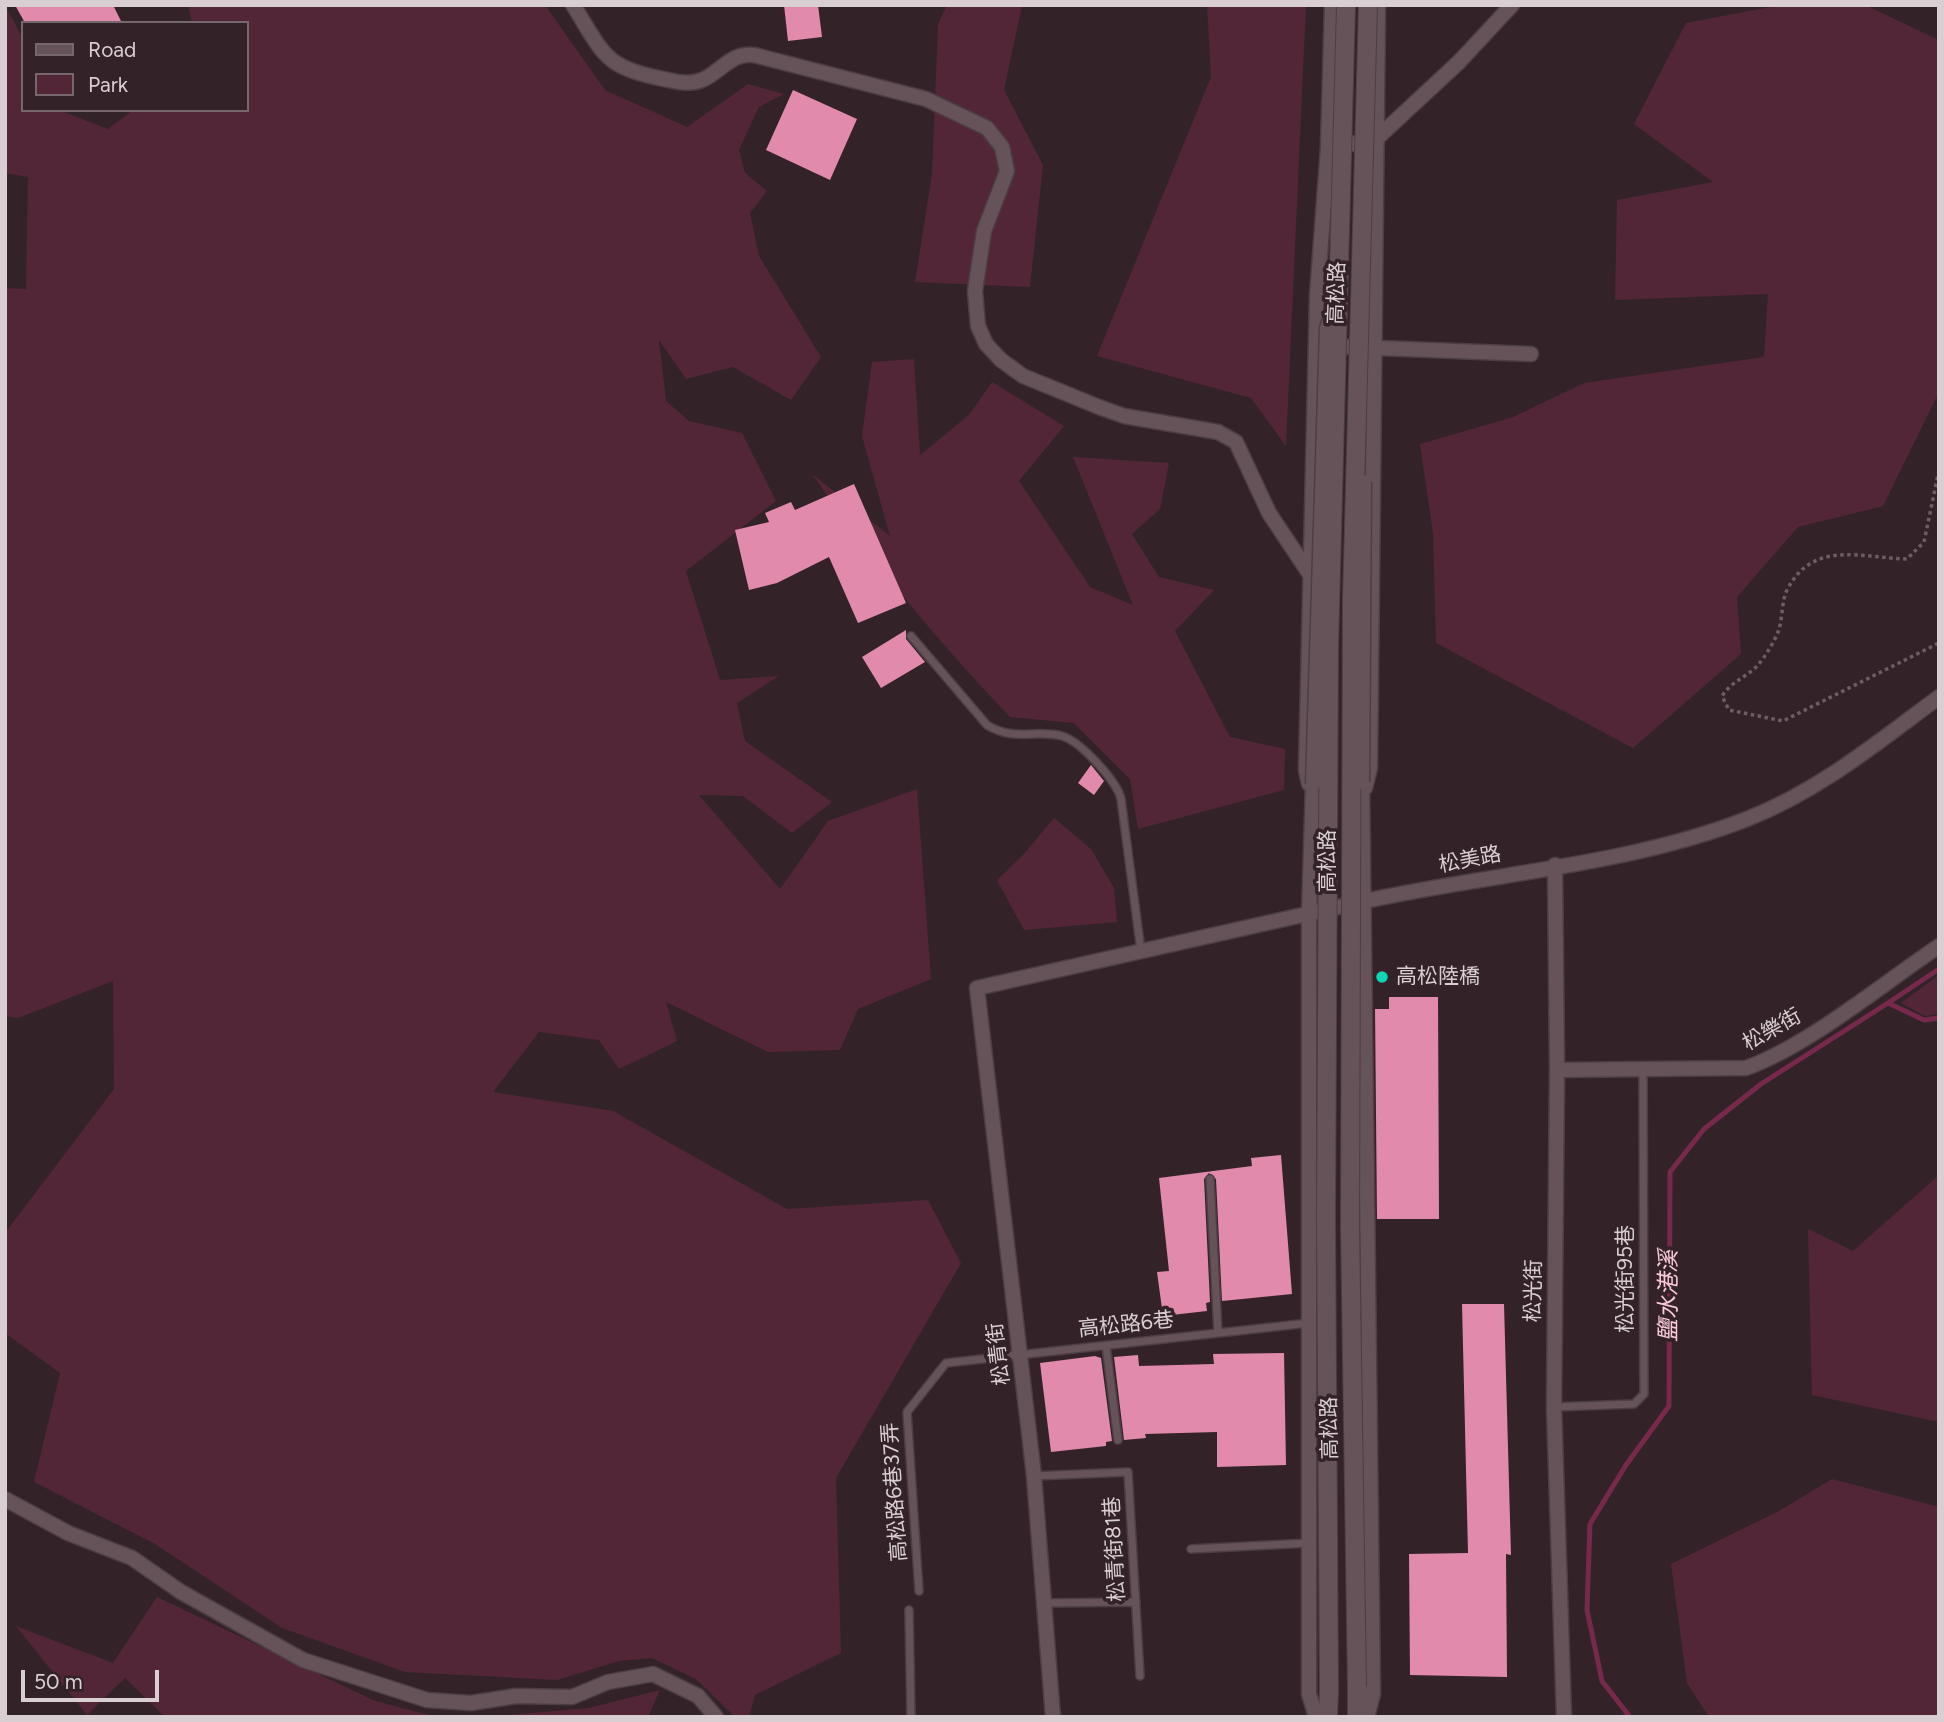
<!DOCTYPE html>
<meta charset="utf-8">
<style>
body{margin:0}
#map{position:relative;width:1944px;height:1722px;overflow:hidden;background:#332329;font-family:Figtree,sans-serif}
canvas{display:block}
.frame{position:absolute;inset:0;border:7px solid #d9ced1;pointer-events:none}
.legend{position:absolute;left:21px;top:21px;width:228px;height:91px;box-sizing:border-box;background:#332329;border:2px solid #75676c;margin:0;padding:9px 12px;list-style:none;font-size:21px;color:#d9ced1}
.legend li{display:flex;align-items:center;gap:14px;height:35px}
.legend b{width:35px;border:2px solid #75676c}
.scale{position:absolute;left:21px;top:1670px;width:138px;height:32px;box-sizing:border-box;border:4px solid #d9ced1;border-top:0;padding-left:9px;font-size:21px;line-height:24px;white-space:nowrap;color:#d9ced1;-webkit-text-stroke:5px #332329;paint-order:stroke}
</style>
<div id="map">
<canvas width="1944" height="1722"></canvas>
<div class="frame"></div>
<ul class="legend">
<li><b style="height:9px;background:#665359"></b>Road</li>
<li><b style="height:19px;background:#522637"></b>Park</li>
</ul>
<div class="scale">50 m</div>
</div>
<script>
const ctx = document.querySelector('canvas').getContext('2d');
ctx.lineJoin = 'round';
function paint(path, color) { ctx.fillStyle = color; ctx.fill(path, 'evenodd'); }
function stroke(path, color, width, dash) { ctx.strokeStyle = color; ctx.lineWidth = width; ctx.lineCap = dash ? 'butt' : 'round'; ctx.setLineDash(dash || []); ctx.stroke(path); }
function drawText(font, color, halo, rows, align = 'center') {
  ctx.font = font + ' Figtree,"Noto Sans TC",sans-serif'; ctx.lineWidth = 7; ctx.setLineDash([]); ctx.textBaseline = 'middle'; ctx.strokeStyle = halo; ctx.fillStyle = color; for (const [text, x, y, turn = 0] of rows) {
    ctx.save(); ctx.translate(x, y); ctx.rotate((+turn || 0) * Math.PI / 180); ctx.textAlign = isNaN(turn) ? turn : align; if (halo) ctx.strokeText(text, 0, 0); ctx.fillText(text, 0, 0); ctx.restore();
  }
}
paint(new Path2D(`
 M 5,5 L 23,39 L 23,110 L 59,110 L 108,129 L 133,110 L 247,110 L 247,23 L 192,23 L 188,5 L 545,5 L 605,90 L 687,127 L 748,84 L 784,94 L 759,107 L 739,150 L 745,173 L 767,191 L 750,213 L 759,256 L 821,357 L 791,400 L 733,367 L 686,379 L 659,340 L 666,401 L 689,421 L 742,433 L 776,501 L 686,571 L 720,680 L 779,676 L 737,703 L 745,741 L 832,802 L 792,833 L 743,796 L 699,795 L 780,889 L 828,821 L 917,789 L 931,979 L 858,1009 L 840,1050 L 768,1052 L 666,1002 L 677,1041 L 619,1069 L 599,1040 L 539,1032 L 493,1092 L 613,1111 L 787,1209 L 928,1200 L 961,1263 L 836,1478 L 841,1653 L 755,1695 L 749,1717 L 735,1717 L 696,1679 L 652,1658 L 619,1661 L 557,1680 L 405,1672 L 282,1628 L 155,1544 L 34,1482 L 60,1373 L 5,1333 L 5,1233 L 114,1089 L 113,981 L 18,1018 L 5,1016 L 5,288 L 26,289 L 28,177 L 5,173 Z
 M 947,5 L 1022,5 L 1004,90 L 1043,165 L 1030,287 L 915,282 L 932,174 L 938,24 Z
 M 1207,5 L 1306,5 L 1286,446 L 1251,398 L 1097,356 L 1211,77 Z
 M 1781,5 L 1865,5 L 1939,40 L 1939,392 L 1883,506 L 1798,527 L 1737,597 L 1741,654 L 1633,748 L 1436,643 L 1433,533 L 1420,444 L 1513,417 L 1584,383 L 1764,357 L 1768,294 L 1615,300 L 1617,200 L 1713,182 L 1634,124 L 1686,23 Z
 M 914,359 L 920,455 L 969,415 L 992,382 L 1064,426 L 1019,481 L 1090,587 L 1133,605 L 1073,457 L 1169,463 L 1160,509 L 1132,534 L 1159,577 L 1214,590 L 1175,631 L 1230,737 L 1285,749 L 1284,790 L 1138,829 L 1130,779 L 1074,723 L 1010,717 C 937,641 872,561 812,474 L 890,536 L 862,436 L 872,362 Z
 M 1054,818 L 1091,849 L 1114,888 L 1117,922 L 1024,930 L 997,880 L 1024,854 Z
 M 1939,975 L 1939,1014 L 1925,1016 L 1901,1003 Z
 M 1939,1175 L 1939,1422 L 1812,1395 L 1808,1229 L 1853,1251 Z
 M 1832,1479 L 1939,1507 L 1939,1717 L 1709,1717 L 1687,1683 L 1671,1564 L 1779,1511 Z
 M 157,1597 L 375,1701 L 437,1717 L 165,1717 L 125,1678 L 87,1715 L 16,1626 L 113,1663 Z
 M 660,1690 L 648,1717 L 485,1717 L 589,1708 Z`), '#522637');
stroke(new Path2D(`
 M 1888,1003 L 1939,969
 M 1630,1717 L 1602,1681 L 1587,1610 L 1590,1524 L 1626,1465 L 1669,1406 L 1670,1172 L 1704,1129 L 1761,1084 L 1888,1003 L 1924,1020 L 1939,1018`), '#76294b', 5);
paint(new Path2D(`
 M 15,5 L 113,5 L 122,23 L 25,23 Z
 M 784,5 L 818,5 L 822,37 L 788,41 Z
 M 793,90 L 857,119 L 830,180 L 766,150 Z
 M 854,484 L 906,603 L 858,623 L 829,557 L 777,583 L 749,590 L 735,530 L 769,522 L 765,513 L 791,502 L 795,510 Z
 M 906,630 L 906,639 L 925,662 L 881,688 L 862,657 Z
 M 1091,765 L 1104,781 L 1094,795 L 1078,783 Z
 M 1389,997 L 1438,997 L 1439,1219 L 1377,1219 L 1375,1009 L 1389,1009 Z
 M 1281,1155 L 1292,1294 L 1222,1301 L 1216,1179 L 1209,1173 L 1204,1179 L 1210,1302 L 1206,1303 L 1207,1311 L 1163,1316 L 1157,1272 L 1169,1271 L 1159,1178 L 1252,1166 L 1251,1158 Z
 M 1462,1304 L 1504,1304 L 1511,1555 L 1506,1554 L 1507,1677 L 1410,1675 L 1409,1554 L 1468,1553 Z
 M 1284,1353 L 1286,1465 L 1217,1467 L 1217,1432 L 1145,1434 L 1146,1438 L 1124,1440 L 1114,1357 L 1138,1355 L 1139,1366 L 1214,1364 L 1213,1354 Z
 M 1095,1356 L 1101,1358 L 1112,1441 L 1106,1442 L 1106,1446 L 1051,1452 L 1040,1363 Z`), '#e28aab');
const lane = new Path2D(`
 M 911,636 L 987,725 C 1015,742 1034,729 1062,736 C 1080,741 1117,781 1121,799 L 1141,951
 M 1210,1179 L 1218,1333
 M 1106,1346 L 1118,1440
 M 1554,1407 L 1634,1404 L 1644,1394 L 1643,1071
 M 1034,1476 L 1128,1472 L 1140,1676
 M 1191,1549 L 1309,1543
 M 919,1591 L 907,1412 L 946,1363 L 1309,1323
 M 1044,1603 L 1136,1602
 M 909,1610 L 911,1717`);
const street = new Path2D(`
 M 573,5 C 604,54 604,68 664,79 C 677,82 689,85 702,80 C 721,72 731,52 754,55 L 926,99 L 987,128 L 1002,147 L 1007,171 L 984,231 L 975,291 L 978,326 L 986,344 L 1001,360 L 1023,376 L 1099,407 L 1124,416 L 1218,432 L 1236,442 L 1269,513 L 1311,576
 M 1332,147 L 1375,140 L 1459,62 L 1512,5
 M 1328,346 L 1531,354
 M 1362,782 L 1373,1694 L 1367,1717
 M 1309,784 L 1306,770 L 1317,296 L 1328,148 L 1332,5
 M 1313,784 L 1309,915 L 1309,1694 L 1316,1717
 M 1365,788 L 1370,768 L 1378,5
 M 1555,865 L 1557,1070 L 1554,1407 L 1564,1717
 M 1557,1070 L 1746,1068 C 1808,1046 1882,984 1939,946
 M 5,1499 L 68,1533 L 132,1558 L 181,1592 L 303,1660 L 427,1700 L 471,1703 L 516,1696 L 572,1697 L 608,1682 L 653,1674 L 698,1696 L 716,1717
 M 1053,1717 L 1034,1476 L 977,988 C 1107,959 1236,929 1365,901 C 1492,873 1626,866 1747,819 C 1819,791 1878,742 1939,697`);
const secondary = new Path2D(`
 M 1328,1717 L 1329,1691
 M 1357,1717 L 1357,1687`);
stroke(lane, '#4c3e44', 10);
stroke(street, '#4c3e44', 17);
stroke(secondary, '#4c3e44', 20);
stroke(new Path2D(`
 M 1939,470 L 1924,542 L 1907,559 C 1862,558 1813,539 1787,590 C 1781,603 1783,619 1778,632 C 1774,642 1765,657 1758,665 C 1747,677 1732,681 1722,696 L 1729,710 L 1783,721 L 1939,643`), '#6d5e63', 3.5, [3.5, 3.5]);
stroke(lane, '#665359', 7);
stroke(street, '#665359', 14);
stroke(secondary, '#665359', 18);
const streetBridge = new Path2D(`
 M 1362,782 L 1364,482
 M 1313,784 L 1327,328 L 1335,307`);
const secondaryBridge = new Path2D(`
 M 1357,1687 L 1350,1227 L 1352,599 L 1368,5
 M 1329,1691 L 1326,1219 L 1329,643 L 1346,5`);
stroke(streetBridge, '#4c3e44', 17, []);
stroke(secondaryBridge, '#4c3e44', 20, []);
stroke(streetBridge, '#665359', 14);
stroke(secondaryBridge, '#665359', 18);
for (const [x, y, r, color] of [
 [1382,977,7,"#0dd5b5"]
]) { const dot = new Path2D(); dot.arc(x, y, r, 0, 2 * Math.PI); ctx.fillStyle = color; ctx.fill(dot); stroke(dot, '#332329', 2.5); }
drawText('21px', '#d9ced1', '#332329', [
 ["高松路",1337,293,-88],
 ["松美路",1470,860,-11],
 ["高松路",1328,861,-90],
 ["松樂街",1772,1030,-29],
 ["松光街95巷",1626,1279,-90],
 ["松光街",1534,1291,-89],
 ["高松路6巷",1126,1325,-6],
 ["松青街",999,1354,-97],
 ["高松路",1330,1428,-91],
 ["高松路6巷37弄",895,1492,-94],
 ["松青街81巷",1115,1549,-93]
]);
drawText('21px', '#d9ced1', '#332329', [
 ["高松陸橋",1396,977]
], 'left');
drawText('italic 23px', '#facada', '#332329', [
 ["鹽水港溪",1669,1296,-90]
]);
</script>
